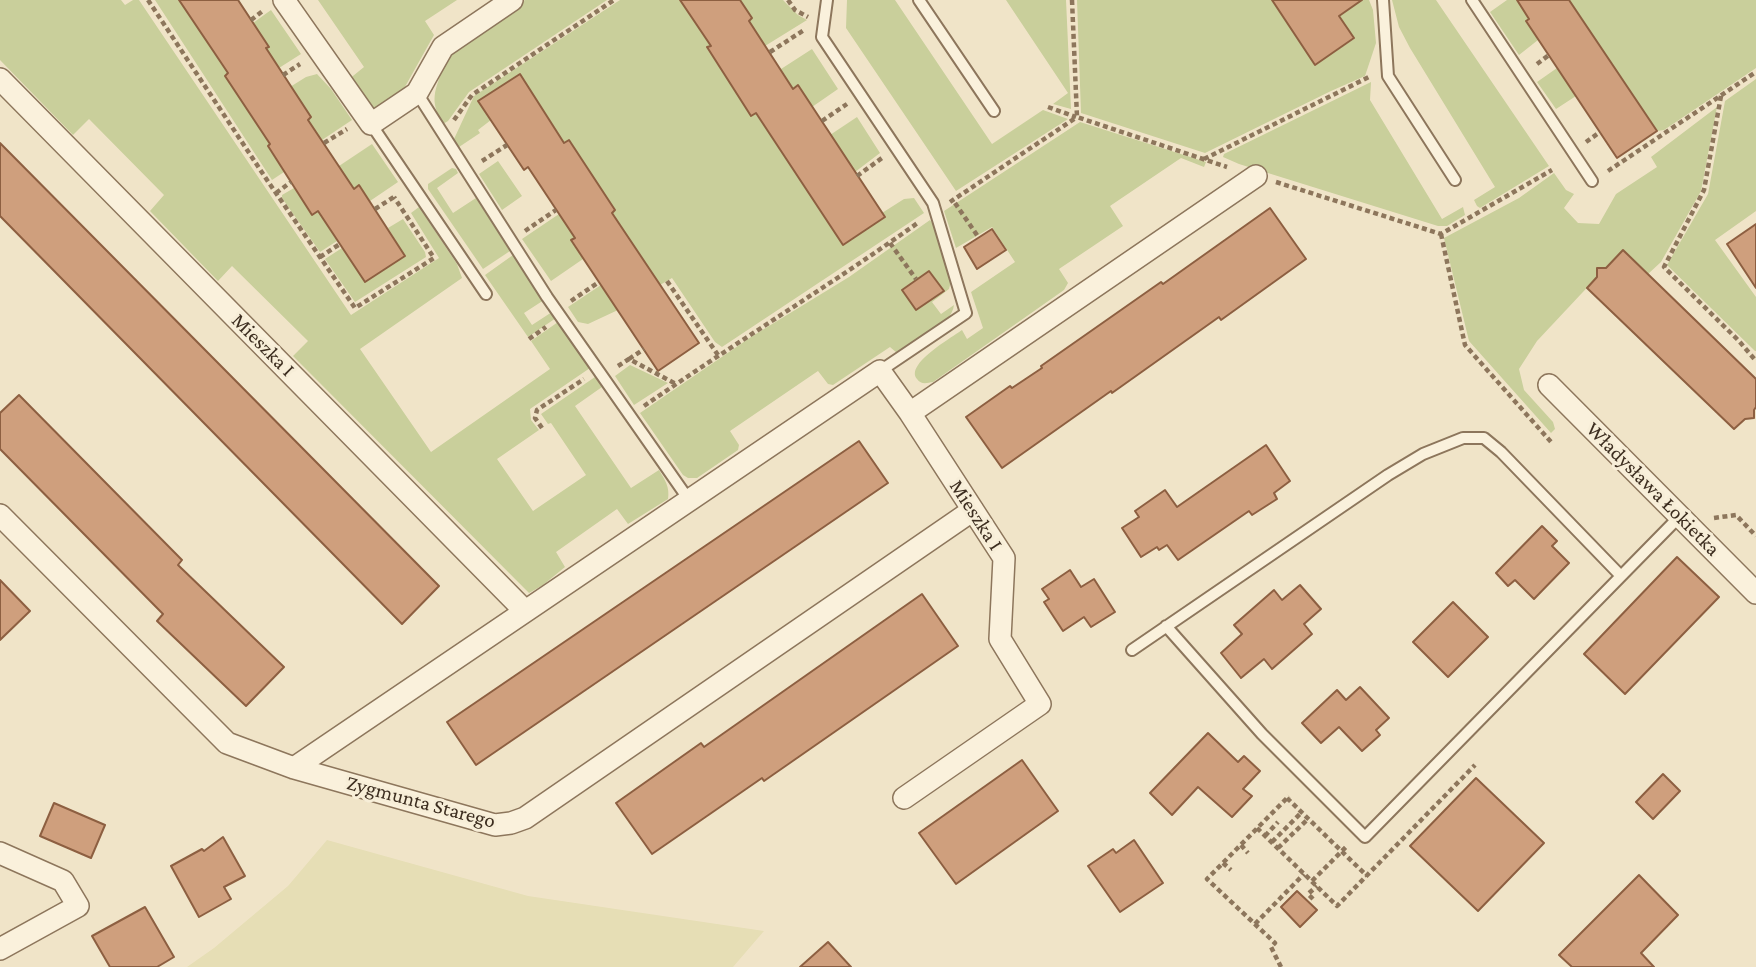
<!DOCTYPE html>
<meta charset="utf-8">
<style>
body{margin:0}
canvas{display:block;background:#f0e4c8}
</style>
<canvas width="1756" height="967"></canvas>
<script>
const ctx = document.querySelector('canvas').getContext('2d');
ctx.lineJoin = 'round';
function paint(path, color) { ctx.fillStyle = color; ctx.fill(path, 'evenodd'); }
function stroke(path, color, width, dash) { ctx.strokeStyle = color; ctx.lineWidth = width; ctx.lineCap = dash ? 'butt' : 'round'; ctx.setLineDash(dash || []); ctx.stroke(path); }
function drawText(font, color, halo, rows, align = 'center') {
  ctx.font = font + ' "Crimson Pro",serif'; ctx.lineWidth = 6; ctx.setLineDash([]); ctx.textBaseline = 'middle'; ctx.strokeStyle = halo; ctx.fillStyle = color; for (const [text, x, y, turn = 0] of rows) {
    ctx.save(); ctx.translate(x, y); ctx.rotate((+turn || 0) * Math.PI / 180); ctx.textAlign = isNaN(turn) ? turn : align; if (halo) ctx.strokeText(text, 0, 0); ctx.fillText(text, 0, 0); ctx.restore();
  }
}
paint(new Path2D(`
 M 327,840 L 528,896 L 764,931 L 733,967 L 187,967 L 214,948 L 288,886 Z`), '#e6deb5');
paint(new Path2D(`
 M 0,0 L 121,0 L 125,5 L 133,0 L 139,0 L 351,315 L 439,258 L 411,213 L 419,207 L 457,264 L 462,278 L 360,349 L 431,452 L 550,369 L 531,341 L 558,322 L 590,368 L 530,409 L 531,420 L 539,430 L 497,459 L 533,511 L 586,475 L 551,423 L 548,424 L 541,414 L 595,377 L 602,387 L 575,406 L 631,488 L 659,470 C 665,480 670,487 668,499 L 628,524 L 617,509 L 556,552 L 565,567 L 543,585 L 529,593 L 293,356 L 308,341 L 232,266 L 218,281 L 150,211 L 164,195 L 89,119 L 73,135 L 0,60 Z
 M 155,0 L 179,0 L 228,73 L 225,76 L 270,144 L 268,147 L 284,172 L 272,180 Z
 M 318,0 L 457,0 L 425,21 L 434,35 L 397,101 L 383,108 L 372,108 L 348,80 L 364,67 Z
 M 525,0 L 607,0 L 469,92 L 448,121 L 443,124 C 441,119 437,114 436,109 C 433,99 435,91 438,82 C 449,41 493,22 525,0 Z
 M 620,0 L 680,0 L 711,46 L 707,48 L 751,115 L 756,113 L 884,217 L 882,213 L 904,199 L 914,198 L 924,213 L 722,347 L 715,342 L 672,278 L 660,285 L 612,213 L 615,210 L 569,141 L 564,143 L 520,75 L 491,120 L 478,130 L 480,133 L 459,147 L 454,139 L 474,96 Z
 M 740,0 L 783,0 L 798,15 L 807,20 L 765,46 L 749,21 L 752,18 Z
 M 847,0 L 895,0 L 992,144 L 1043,110 L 1068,119 L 956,191 L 846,28 Z
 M 1006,0 L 1066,0 L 1071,109 L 1053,104 L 1068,93 Z
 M 1077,0 L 1272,0 L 1316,64 L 1354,39 L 1339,16 L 1361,0 L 1369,0 L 1373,10 L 1376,43 L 1365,76 L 1331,91 L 1205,153 L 1081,113 Z
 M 1392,0 L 1436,0 L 1549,166 L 1480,208 L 1477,206 L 1474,200 L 1495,187 L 1410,48 L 1399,27 Z
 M 1507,0 L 1517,0 L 1529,19 L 1526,21 L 1538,40 L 1519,55 L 1490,12 Z
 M 1569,0 L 1756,0 L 1756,68 L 1664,130 L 1657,131 Z
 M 271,10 L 301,54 L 279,68 L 265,48 L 268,47 L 253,23 Z
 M 812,49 L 838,89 L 812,107 L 797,85 L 793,89 L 781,69 Z
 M 1557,68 L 1576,96 L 1556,109 L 1537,82 Z
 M 317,74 L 331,89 L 352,120 L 322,140 L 308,120 L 311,117 L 290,87 L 306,77 Z
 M 1756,79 L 1756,211 L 1715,240 L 1756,297 L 1756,351 L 1755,351 L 1667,265 L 1708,194 L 1725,101 Z
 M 1371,82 L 1370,100 L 1442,219 L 1463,207 L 1465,215 L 1447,226 L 1438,226 L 1239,164 L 1223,157 L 1224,154 Z
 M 1717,107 L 1701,191 L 1661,262 L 1648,274 L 1623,251 L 1606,268 L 1597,268 L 1597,277 L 1537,341 L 1519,369 L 1524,390 L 1553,422 L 1555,429 L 1551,433 L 1469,341 L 1444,238 L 1519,198 L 1554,173 L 1566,190 L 1574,194 L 1564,208 L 1578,223 L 1599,224 L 1616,194 L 1657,167 L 1651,157 Z
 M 857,117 L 880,153 L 855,172 L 830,135 Z
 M 1080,122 L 1206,162 L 1204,167 L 1181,158 L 1110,206 L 1123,226 L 1059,269 L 1068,283 L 1064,290 L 933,382 C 927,383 921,385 917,379 C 905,364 951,338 962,330 L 967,339 L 983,328 L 971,292 L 1015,262 L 992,227 L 956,248 L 944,211 Z
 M 372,144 L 398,182 L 370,201 L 359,185 L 354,189 L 339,166 Z
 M 498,161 L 522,196 L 502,210 L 479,174 Z
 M 452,168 L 456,169 L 458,173 L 437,188 L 453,213 L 476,198 L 510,251 L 483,269 L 428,189 L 428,184 Z
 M 294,188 L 312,215 L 318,211 L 337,241 L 320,252 L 282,198 L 282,195 Z
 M 559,214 L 575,238 L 571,241 L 583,259 L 551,281 L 522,239 Z
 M 403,219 L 425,252 L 426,257 L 355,302 L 325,259 L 342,248 L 365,282 L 405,256 L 388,228 Z
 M 930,220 L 933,224 L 951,281 L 949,289 L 932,302 L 941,314 L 954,305 C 952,324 919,342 904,353 L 897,353 L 890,347 L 833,385 L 828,384 L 818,371 L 730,431 L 739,445 L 738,450 L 697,478 L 688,478 L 683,475 L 640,413 L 751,337 L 849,277 Z
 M 513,255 L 544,300 L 524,313 L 532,325 L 552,312 L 556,318 L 528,337 L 485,275 Z
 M 601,285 L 618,310 L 588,324 L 578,322 L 568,307 Z
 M 630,365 L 668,383 L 634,405 L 615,376 Z`), '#c9cf9b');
const building = new Path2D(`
 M 179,0 L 238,0 L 269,47 L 266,48 L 311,117 L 308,120 L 354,189 L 359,185 L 405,256 L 365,282 L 318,211 L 312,215 L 268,146 L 270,144 L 225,76 L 228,73 Z
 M 680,0 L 740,0 L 752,18 L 749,21 L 793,89 L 798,85 L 885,217 L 843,245 L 756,113 L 751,116 L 707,47 L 711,46 Z
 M 1272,0 L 1362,0 L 1339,16 L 1354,38 L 1315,65 Z
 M 1517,0 L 1569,0 L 1657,131 L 1617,158 L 1526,21 L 1529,19 Z
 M 520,74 L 564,143 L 569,140 L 615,210 L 612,213 L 699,343 L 658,371 L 571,240 L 575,238 L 528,167 L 524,170 L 478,101 Z
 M 0,143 L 439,586 L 402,624 L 0,216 Z
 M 1270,208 L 1306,259 L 1221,320 L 1219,317 L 1112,393 L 1111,391 L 1002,468 L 966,417 L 1010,386 L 1012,388 L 1042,368 L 1041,366 L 1161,282 L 1163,284 Z
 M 1756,224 L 1756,288 L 1727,244 Z
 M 992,229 L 1006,250 L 977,269 L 964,247 Z
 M 1623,250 L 1756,379 L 1756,407 L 1754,410 L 1754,418 L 1745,419 L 1734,429 L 1587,288 L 1597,277 L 1597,268 L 1606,268 Z
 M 929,271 L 944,291 L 916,310 L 902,290 Z
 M 19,395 L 182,560 L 178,565 L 284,667 L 246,706 L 157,621 L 163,614 L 0,449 L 0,413 Z
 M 859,441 L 888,483 L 476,765 L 447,722 Z
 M 1266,445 L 1290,481 L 1274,493 L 1277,499 L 1252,515 L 1249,511 L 1178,560 L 1167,545 L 1159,550 L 1157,547 L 1141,557 L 1122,528 L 1139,517 L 1135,511 L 1165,490 L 1177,507 Z
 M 1542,526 L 1557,541 L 1552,546 L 1569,563 L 1534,599 L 1515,580 L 1508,586 L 1496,573 Z
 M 1677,557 L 1719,597 L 1625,694 L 1584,654 Z
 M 1070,570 L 1081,587 L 1094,579 L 1115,612 L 1091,627 L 1084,617 L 1063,631 L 1044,602 L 1049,599 L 1042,589 Z
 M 0,580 L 30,611 L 0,640 Z
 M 1300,585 L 1321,609 L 1304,624 L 1312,634 L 1272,669 L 1264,659 L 1241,678 L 1221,653 L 1242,634 L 1234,625 L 1274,590 L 1282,600 Z
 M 922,594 L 958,646 L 764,781 L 762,778 L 652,854 L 616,803 L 701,743 L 704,747 Z
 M 1453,602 L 1488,637 L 1448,677 L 1413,642 Z
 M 1360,687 L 1389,718 L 1376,730 L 1380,735 L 1362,751 L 1339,727 L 1321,743 L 1302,723 L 1337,690 L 1346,700 Z
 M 1208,733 L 1238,762 L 1244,756 L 1260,771 L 1243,789 L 1252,796 L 1232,817 L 1198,787 L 1172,815 L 1150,793 Z
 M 1022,760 L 1058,811 L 956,884 L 919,833 Z
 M 1663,774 L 1680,791 L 1653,819 L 1636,802 Z
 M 1476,778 L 1544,843 L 1478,911 L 1410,846 Z
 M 54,803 L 105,825 L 91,858 L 40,836 Z
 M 223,837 L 245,876 L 224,887 L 231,899 L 199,917 L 171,866 L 202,849 L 204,851 Z
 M 1134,840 L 1163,883 L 1120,912 L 1088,866 L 1113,849 L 1116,853 Z
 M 1639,875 L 1678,915 L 1641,953 L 1654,967 L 1572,967 L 1559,955 Z
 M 1297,891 L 1317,910 L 1300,927 L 1281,907 Z
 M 145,907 L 174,957 L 157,967 L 110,967 L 92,936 Z
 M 828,942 L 851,967 L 800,967 Z`);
paint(building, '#cf9f7d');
stroke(building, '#8d5f41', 2);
const service = new Path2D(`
 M 827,0 L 822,37 L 933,203 L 966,313 L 880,371
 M 919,0 L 994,111
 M 1383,0 L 1388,76 L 1455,180
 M 1472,0 L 1592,181
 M 417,93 L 547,297 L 689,500
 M 371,124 L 486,294
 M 1166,626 L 1262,734 L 1365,837 L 1680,516
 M 1132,650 L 1388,475 L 1423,454 L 1463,438 L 1484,438 L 1501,452 L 1621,576`);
const minor = new Path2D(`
 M 284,0 L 371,124 L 417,93 L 443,47 L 512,0
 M 0,79 L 525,611
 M 1549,385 L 1756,593
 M 910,413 L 1256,176
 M 0,515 L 227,743 L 294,768 L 495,825 L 511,823 L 525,818 L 973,510
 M 294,768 L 880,371 L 910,413 L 1004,558 L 1000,639 L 1040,704 L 904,798
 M 0,853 L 63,881 L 78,906 L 0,949`);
stroke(service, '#8d765c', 14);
stroke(minor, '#8d765c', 24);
stroke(new Path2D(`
 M 148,0 L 267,180 L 355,308 L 434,258 L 394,197
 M 788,0 L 795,10 L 808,17
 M 1072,0 L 1077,117 L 1227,167
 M 251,20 L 264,10
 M 770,52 L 804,30
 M 1537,64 L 1549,55
 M 283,75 L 300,64
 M 1721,96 L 1704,190 L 1664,267 L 1739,341 L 1756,361
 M 1048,107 L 1076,117
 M 454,120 L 472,95 L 614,0
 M 822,121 L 847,104
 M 1586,142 L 1600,132
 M 324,143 L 347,129
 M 1204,159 L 1371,76
 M 482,161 L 507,145
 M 1608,171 L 1756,72
 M 857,176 L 882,158
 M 1276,182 L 1441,234 L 1552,170
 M 276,193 L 291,182
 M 950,202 L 1077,117
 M 955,203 L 979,238
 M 375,209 L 394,197
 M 525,231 L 556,210
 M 1441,234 L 1465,345 L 1551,442
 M 890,243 L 916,279
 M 320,257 L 340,244
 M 667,281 L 718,355
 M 571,301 L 599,282
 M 529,339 L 546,327
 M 629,359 L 644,349
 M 618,366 L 629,359 L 676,384
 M 644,406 C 735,343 829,286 919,222
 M 542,428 L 535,418 L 537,410 L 584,379
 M 1714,518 L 1736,515 L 1756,536
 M 1287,798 L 1367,876
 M 1257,828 L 1337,906 L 1475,765
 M 1265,836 L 1278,822
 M 1272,842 L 1302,812
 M 1241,845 L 1248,853
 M 1278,848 L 1308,819
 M 1223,863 L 1231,870
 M 1312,881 L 1348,845
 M 1313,899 L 1308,894 L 1317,886
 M 1255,924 L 1304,874
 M 1281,967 L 1271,947 L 1275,943 L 1207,879 L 1289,796`), '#8d765c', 4.5, [5, 3.5]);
stroke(service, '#faf1dc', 10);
stroke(minor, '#faf1dc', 21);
drawText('21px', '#3d2e20', '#f7eed8', [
 ["Mieszka I",263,345,45],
 ["Władysława Łokietka",1653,489,45],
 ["Mieszka I",976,515,57],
 ["Zygmunta Starego",421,802,15]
]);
</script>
